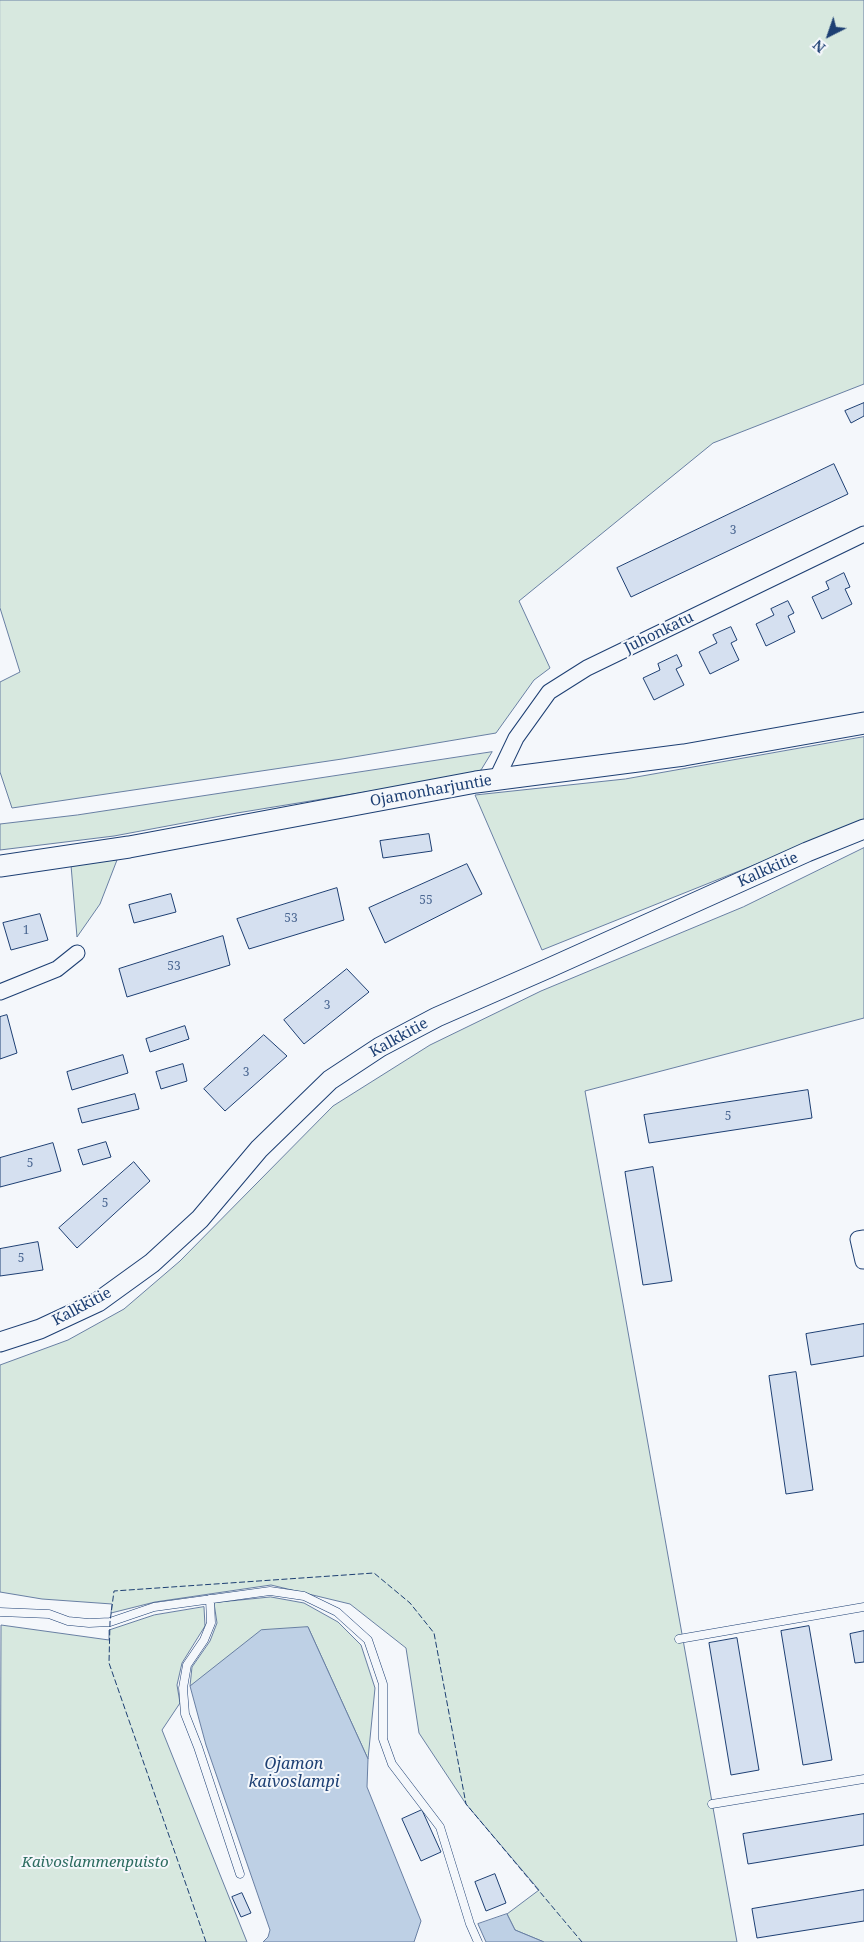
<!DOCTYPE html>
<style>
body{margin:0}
#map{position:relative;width:864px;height:1942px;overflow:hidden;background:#f4f7fb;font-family:"Noto Serif",serif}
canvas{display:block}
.north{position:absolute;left:804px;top:10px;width:50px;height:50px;-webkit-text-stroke:4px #f4f7fb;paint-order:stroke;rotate:221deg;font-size:14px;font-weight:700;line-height:20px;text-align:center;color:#1d3f73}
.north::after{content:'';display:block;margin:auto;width:18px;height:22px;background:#1d3f73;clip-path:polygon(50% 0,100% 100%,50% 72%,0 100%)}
</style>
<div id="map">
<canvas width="864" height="1942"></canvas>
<div class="north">N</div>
</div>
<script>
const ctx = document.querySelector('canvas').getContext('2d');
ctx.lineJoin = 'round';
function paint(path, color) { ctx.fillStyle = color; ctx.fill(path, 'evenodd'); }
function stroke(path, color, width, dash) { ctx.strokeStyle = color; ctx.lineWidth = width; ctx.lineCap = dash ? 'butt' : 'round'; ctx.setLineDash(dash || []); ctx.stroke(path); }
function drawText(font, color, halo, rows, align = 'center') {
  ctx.font = font + ' "Noto Serif",serif'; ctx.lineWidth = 4; ctx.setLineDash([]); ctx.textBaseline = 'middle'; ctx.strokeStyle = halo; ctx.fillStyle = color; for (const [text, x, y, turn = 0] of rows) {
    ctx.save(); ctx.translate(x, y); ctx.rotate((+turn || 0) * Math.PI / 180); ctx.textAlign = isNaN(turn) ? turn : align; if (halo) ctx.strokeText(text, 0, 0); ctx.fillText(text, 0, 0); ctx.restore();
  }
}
const green = new Path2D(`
 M 0,0 L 864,0 L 864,384 L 713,443 L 519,601 L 550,668 L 534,680 L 496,733 L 342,759 L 12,808 L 0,772 L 0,682 L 20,672 L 0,608 Z
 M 864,737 L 864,821 L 542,950 L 475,795 L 625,779 Z
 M 492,752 L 481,770 L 463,776 L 237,813 L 114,836 L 0,850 L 0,824 L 77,815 Z
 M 864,848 L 864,1018 L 585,1091 L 737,1942 L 544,1942 L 515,1930 L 507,1914 L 539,1890 L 466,1804 L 419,1733 L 406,1648 L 350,1604 L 271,1585 L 155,1602 L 111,1613 L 112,1604 L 42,1599 L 0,1592 L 0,1365 L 68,1340 L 124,1309 L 180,1261 L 333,1106 L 430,1045 L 541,991 L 743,907 Z
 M 117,860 L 100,904 L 77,937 L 71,865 Z
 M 271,1597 L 304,1603 L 338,1622 L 361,1645 L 375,1688 L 368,1759 L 308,1627 L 190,1686 L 192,1667 L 210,1641 L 217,1623 L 214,1603 Z
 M 204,1607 L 205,1626 L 182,1663 L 177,1685 L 180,1703 L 162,1730 L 247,1942 L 0,1942 L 1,1625 L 109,1640 L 109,1630 L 154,1615 Z`);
paint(green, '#d7e8df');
stroke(green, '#687fa3', 1);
const water = new Path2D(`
 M 308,1627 L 368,1759 L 367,1787 L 421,1921 L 414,1942 L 263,1942 L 268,1937 L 270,1930 L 206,1745 L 190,1686 L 261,1630 Z
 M 507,1914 L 515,1930 L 544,1942 L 486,1942 L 478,1924 Z`);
paint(water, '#bed0e5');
stroke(water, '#687fa3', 1);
const building = new Path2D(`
 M 864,403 L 864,416 L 851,423 L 845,411 Z
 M 834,464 L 848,494 L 631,597 L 617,568 Z
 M 844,573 L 850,587 L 845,589 L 852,604 L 822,619 L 812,597 L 829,589 L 826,582 Z
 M 788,601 L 794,613 L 788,616 L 795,632 L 766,646 L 756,624 L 774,615 L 771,609 Z
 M 731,627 L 737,640 L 731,643 L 739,660 L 710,674 L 699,652 L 717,643 L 713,635 Z
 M 677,655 L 682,666 L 676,669 L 684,685 L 654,700 L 643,678 L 660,670 L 658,664 Z
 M 429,834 L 432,851 L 383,858 L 380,841 Z
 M 467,864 L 482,894 L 385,943 L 369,908 Z
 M 337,888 L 344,920 L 249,949 L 237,919 Z
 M 171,894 L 176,912 L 134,923 L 129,905 Z
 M 40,914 L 48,940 L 11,950 L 3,923 Z
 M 223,936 L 230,965 L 127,997 L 119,969 Z
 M 347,969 L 369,992 L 304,1044 L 284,1020 Z
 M 7,1015 L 17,1053 L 0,1059 L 0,1017 Z
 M 185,1026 L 189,1039 L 150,1052 L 146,1039 Z
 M 264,1035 L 287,1056 L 225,1111 L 204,1089 Z
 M 123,1055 L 128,1073 L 72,1090 L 67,1072 Z
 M 183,1064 L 187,1081 L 161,1089 L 156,1072 Z
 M 808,1090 L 812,1118 L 649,1143 L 644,1115 Z
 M 135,1094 L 139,1109 L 82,1123 L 78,1109 Z
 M 106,1142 L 111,1157 L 83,1165 L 78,1150 Z
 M 53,1143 L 61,1171 L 0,1187 L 0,1158 Z
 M 134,1162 L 150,1181 L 77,1248 L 59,1228 Z
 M 653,1167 L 672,1281 L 643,1285 L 625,1172 Z
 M 38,1242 L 43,1270 L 0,1276 L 0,1249 Z
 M 864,1324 L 864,1356 L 811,1365 L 806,1334 Z
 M 796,1372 L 813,1490 L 786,1494 L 769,1376 Z
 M 809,1626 L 832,1760 L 803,1765 L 781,1631 Z
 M 864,1631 L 864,1662 L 855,1663 L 850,1634 Z
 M 737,1638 L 759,1770 L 731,1775 L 709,1643 Z
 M 422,1810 L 441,1852 L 421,1861 L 402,1819 Z
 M 864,1814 L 864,1845 L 748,1864 L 743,1834 Z
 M 495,1874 L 506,1903 L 486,1911 L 475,1882 Z
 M 864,1890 L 864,1921 L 757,1938 L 752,1909 Z
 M 242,1893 L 251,1913 L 241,1917 L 232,1897 Z`);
paint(building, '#d5e0f0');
stroke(building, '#1d3f73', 1);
const service = new Path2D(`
 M 210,1599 L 211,1623 L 204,1640 L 187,1665 L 183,1688 L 185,1714 L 198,1747 L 240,1874
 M 0,1612 L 49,1614 L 68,1621 L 89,1623 L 110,1622 L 154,1607 L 270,1591 L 304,1596 L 337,1612 L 368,1640 L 383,1684 L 383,1739 L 392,1764 L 440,1827 L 470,1924 L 478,1942
 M 679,1639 L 864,1607
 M 712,1804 L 864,1779`);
const minor = new Path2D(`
 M 496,780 L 516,738 L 549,692 L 587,668 L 864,534
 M 0,992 L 57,969 L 77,953
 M 864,1238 L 858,1239 L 863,1261 L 864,1261`);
const tertiary = new Path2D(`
 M 0,1342 L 40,1329 L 98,1302 L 152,1263 L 200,1219 L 259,1149 L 330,1080 L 380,1047 L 437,1017 L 549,968 L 807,852 L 864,829`);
const secondary = new Path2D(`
 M 0,866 L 129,847 L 476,782 L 684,755 L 864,723`);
stroke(service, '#1d3f73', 9);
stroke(minor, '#1d3f73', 17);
stroke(tertiary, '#1d3f73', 21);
stroke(secondary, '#1d3f73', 23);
stroke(service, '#f4f7fb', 8);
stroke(minor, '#f4f7fb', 15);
stroke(tertiary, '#f4f7fb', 19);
stroke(secondary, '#f4f7fb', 21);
stroke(new Path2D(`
 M 206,1942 L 109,1663 L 110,1622 L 114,1591 L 374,1573 L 410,1603 L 434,1633 L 466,1804 L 582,1942`), '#1d3f73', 1, [6, 2.5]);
drawText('12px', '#4b6792', null, [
 ["3",733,531],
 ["55",426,901],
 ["53",291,919],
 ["1",26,931],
 ["53",174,967],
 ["3",327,1006],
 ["3",246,1073],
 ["5",728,1117],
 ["5",30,1164],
 ["5",105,1204],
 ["5",21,1259]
]);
drawText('15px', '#1d3f73', '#f4f7fb', [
 ["Juhonkatu",659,633,-26],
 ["Ojamonharjuntie",431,791,-10],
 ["Kalkkitie",768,870,-24],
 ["Kalkkitie",399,1038,-29],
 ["Kalkkitie",82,1307,-28]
]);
drawText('italic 15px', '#2c6c60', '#f4f7fb', [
 ["Kaivoslammenpuisto",95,1863]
]);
drawText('italic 16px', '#1d3f73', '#f4f7fb', [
 ["Ojamon",294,1764],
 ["kaivoslampi",294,1782]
]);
</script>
